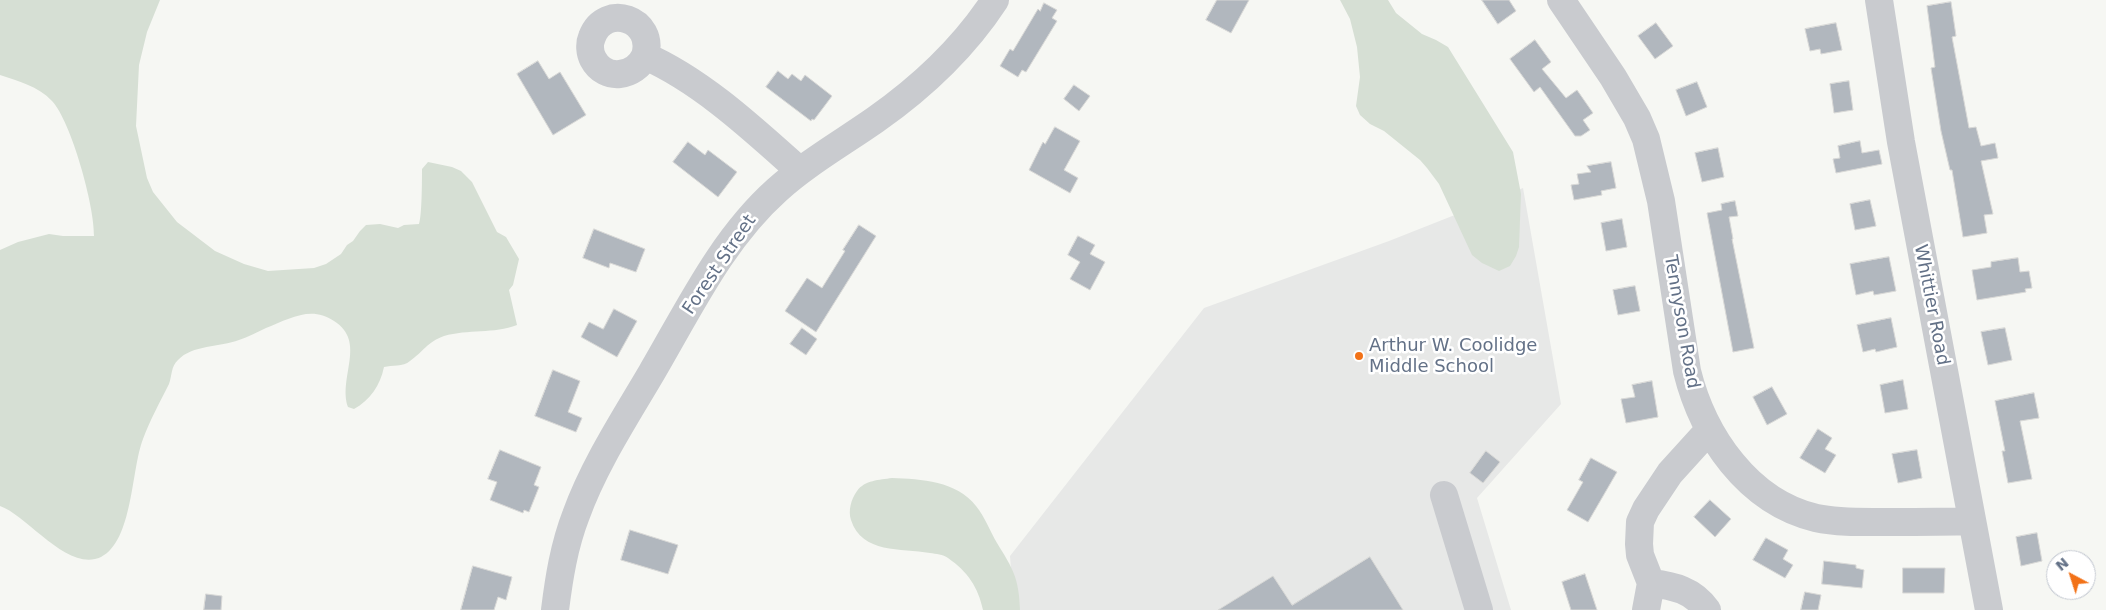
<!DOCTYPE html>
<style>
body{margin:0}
#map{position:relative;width:2106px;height:610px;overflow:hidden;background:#f6f7f3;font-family:"DejaVu Sans",sans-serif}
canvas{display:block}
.north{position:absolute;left:2046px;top:550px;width:50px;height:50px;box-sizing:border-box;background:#fff;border:1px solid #c1c6cf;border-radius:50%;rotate:320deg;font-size:14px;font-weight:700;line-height:20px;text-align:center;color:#637187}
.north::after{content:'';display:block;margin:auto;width:18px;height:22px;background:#f27218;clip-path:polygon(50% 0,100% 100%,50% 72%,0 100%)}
</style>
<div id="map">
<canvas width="2106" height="610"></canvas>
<div class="north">N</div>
</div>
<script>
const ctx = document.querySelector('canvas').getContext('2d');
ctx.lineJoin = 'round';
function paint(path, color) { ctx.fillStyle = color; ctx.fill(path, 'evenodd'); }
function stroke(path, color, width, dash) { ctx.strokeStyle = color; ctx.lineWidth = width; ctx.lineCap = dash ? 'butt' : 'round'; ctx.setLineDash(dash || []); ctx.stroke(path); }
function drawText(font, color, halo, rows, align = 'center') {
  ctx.font = font + ' "DejaVu Sans",sans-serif'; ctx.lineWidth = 5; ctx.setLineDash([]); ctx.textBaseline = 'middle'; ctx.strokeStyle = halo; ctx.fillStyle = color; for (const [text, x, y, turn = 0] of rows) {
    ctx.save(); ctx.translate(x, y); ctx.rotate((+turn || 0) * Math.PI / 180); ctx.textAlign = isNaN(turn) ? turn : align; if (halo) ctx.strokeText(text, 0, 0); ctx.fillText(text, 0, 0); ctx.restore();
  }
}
paint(new Path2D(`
 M 1523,188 L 1561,404 L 1477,498 L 1511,610 L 1014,610 L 1010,556 L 1204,308 L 1389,241 Z`), '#e7e8e7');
paint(new Path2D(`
 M 0,0 L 160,0 L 147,32 L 139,65 L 136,126 L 147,178 L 153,192 L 177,222 L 215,251 L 244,264 L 268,271 L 314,268 L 326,264 L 341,254 L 347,245 L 353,241 L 360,231 L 366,225 L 380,224 L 398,228 L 404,225 L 419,224 C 422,215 422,180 422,169 L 428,162 L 452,167 L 461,171 L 472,182 L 497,232 L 506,237 L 519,259 L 513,285 L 509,290 L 517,325 C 494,334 468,329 444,336 C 427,342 423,352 410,361 C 403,367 392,365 384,367 C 380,386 370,400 354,409 L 348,407 C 338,377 367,342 334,321 C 311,305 289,319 266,328 C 257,332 248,337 239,340 C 220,347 192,345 178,360 C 171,366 172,376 169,384 C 160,402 150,420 143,439 C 131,470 133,541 101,557 C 68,573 27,515 0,506 L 0,250 L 18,242 L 49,234 L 63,236 L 94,236 C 95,207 71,121 52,101 C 38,86 18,81 0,75 Z
 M 1340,0 L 1388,0 L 1396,13 L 1422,34 L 1436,40 L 1448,47 L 1513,152 L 1521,194 L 1519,247 L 1516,256 L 1510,266 L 1499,271 L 1482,263 L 1472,255 L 1439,184 L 1427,168 L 1420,160 L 1384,131 L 1370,124 L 1360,115 L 1356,106 L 1360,77 L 1357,47 L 1350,19 Z
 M 892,478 C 921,479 957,481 976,506 C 985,517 990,531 997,543 C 1013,569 1019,578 1020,610 L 983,610 C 978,587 968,572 948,558 C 943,554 936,554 930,553 C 901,548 862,554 851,520 C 848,511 851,499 857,491 C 865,480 879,480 892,478 Z`), '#d6dfd4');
const building = new Path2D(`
 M 1217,0 L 1249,0 L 1231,33 L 1206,20 Z
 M 1482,0 L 1509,0 L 1516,11 L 1498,24 Z
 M 1951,2 L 1956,36 L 1952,37 L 1969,128 L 1976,127 L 1981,146 L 1995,143 L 1998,158 L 1981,161 L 1993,214 L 1984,215 L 1987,233 L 1963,237 L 1952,170 L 1950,170 L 1941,131 L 1931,68 L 1935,67 L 1927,6 Z
 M 1044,3 L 1057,10 L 1052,18 L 1057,21 L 1026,72 L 1022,70 L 1018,77 L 1000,66 L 1010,49 L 1013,51 L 1038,9 L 1040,11 Z
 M 1656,23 L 1673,46 L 1655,59 L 1638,36 Z
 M 1836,23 L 1842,50 L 1821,54 L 1820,49 L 1810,51 L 1805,29 Z
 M 1535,40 L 1551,62 L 1542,69 L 1566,98 L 1577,90 L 1593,113 L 1583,120 L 1590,130 L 1581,136 L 1575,136 L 1540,87 L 1534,92 L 1510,59 Z
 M 538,61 L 549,79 L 560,72 L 586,115 L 553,135 L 517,74 Z
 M 778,71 L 788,79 L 792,74 L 801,81 L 805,75 L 832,96 L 814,120 L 812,119 L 811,121 L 766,87 Z
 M 1849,81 L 1853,110 L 1834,113 L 1830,84 Z
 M 1697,82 L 1707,107 L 1686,116 L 1676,90 Z
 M 1074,85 L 1090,96 L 1079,111 L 1064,99 Z
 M 1055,127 L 1080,141 L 1064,170 L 1078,178 L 1070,193 L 1029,170 L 1043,142 L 1045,144 Z
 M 1860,141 L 1862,153 L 1879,150 L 1882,164 L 1836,173 L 1833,159 L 1840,158 L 1838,146 Z
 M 688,142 L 705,155 L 708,150 L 737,172 L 718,197 L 673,162 Z
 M 1718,148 L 1724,177 L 1702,182 L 1695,153 Z
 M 1611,162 L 1616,188 L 1601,191 L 1602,195 L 1574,200 L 1571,185 L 1579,184 L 1577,174 L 1591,172 L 1587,166 Z
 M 1870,200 L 1876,226 L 1855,230 L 1850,204 Z
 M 1735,201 L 1738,216 L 1729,217 L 1733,239 L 1732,239 L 1754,348 L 1733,352 L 1707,213 L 1722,210 L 1721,204 Z
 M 1622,219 L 1627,247 L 1606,251 L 1601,223 Z
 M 859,225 L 876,236 L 816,332 L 785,311 L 807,278 L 822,288 L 845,251 L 843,250 Z
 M 594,229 L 645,249 L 636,272 L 610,263 L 609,268 L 583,258 Z
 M 1078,236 L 1095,245 L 1090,254 L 1105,262 L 1090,290 L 1070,279 L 1080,262 L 1068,255 Z
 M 1889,257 L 1896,291 L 1874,295 L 1873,291 L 1856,295 L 1850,264 Z
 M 2018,258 L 2020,272 L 2029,271 L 2032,288 L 2025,289 L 2026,292 L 1977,300 L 1972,270 L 1991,267 L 1991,262 Z
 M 1635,286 L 1640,311 L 1618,315 L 1613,290 Z
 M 614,309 L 637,321 L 617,357 L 581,337 L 589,322 L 603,329 Z
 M 1891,318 L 1897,347 L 1876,352 L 1875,349 L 1863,352 L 1857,325 Z
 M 802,328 L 817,339 L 806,355 L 790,344 Z
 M 2005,328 L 2012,360 L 1988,365 L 1981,332 Z
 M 553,370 L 580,381 L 568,412 L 582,418 L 576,432 L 535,416 Z
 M 1903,380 L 1908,409 L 1885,413 L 1880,385 Z
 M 1652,381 L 1658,417 L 1626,423 L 1621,399 L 1635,397 L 1632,385 Z
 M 1772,387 L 1787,414 L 1767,425 L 1753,397 Z
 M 2034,393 L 2039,418 L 2020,421 L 2032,479 L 2008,483 L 2002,451 L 2005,451 L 1995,401 Z
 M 1818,429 L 1832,438 L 1825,449 L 1836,455 L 1825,473 L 1800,458 Z
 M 500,450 L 541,467 L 534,485 L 539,487 L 529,512 L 524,510 L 523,513 L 490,500 L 497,482 L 488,479 Z
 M 1917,450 L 1922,478 L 1898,483 L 1892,454 Z
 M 1486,451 L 1500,462 L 1483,483 L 1470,473 Z
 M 1591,458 L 1617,472 L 1588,522 L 1567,510 L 1583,482 L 1579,480 Z
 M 1710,500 L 1731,519 L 1715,537 L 1694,517 Z
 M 630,530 L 678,545 L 668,574 L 621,560 Z
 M 2037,533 L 2042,561 L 2021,566 L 2016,537 Z
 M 1766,538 L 1788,550 L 1783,559 L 1793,565 L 1785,578 L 1753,560 Z
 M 1370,557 L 1403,610 L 1218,610 L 1273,576 L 1292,605 Z
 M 1824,561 L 1856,565 L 1856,568 L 1864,570 L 1862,588 L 1822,584 Z
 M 473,566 L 512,577 L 506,600 L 498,597 L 494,610 L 461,610 Z
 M 1903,568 L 1945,568 L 1944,593 L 1903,593 Z
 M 1585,574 L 1597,610 L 1571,610 L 1562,582 Z
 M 1805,592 L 1821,595 L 1818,610 L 1801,610 Z
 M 206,594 L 222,596 L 221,610 L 204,610 Z`);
paint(building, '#b1b7be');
stroke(building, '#d8d8d6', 1);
stroke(new Path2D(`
 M 1561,0 L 1613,77 L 1637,118 L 1646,139 L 1661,201 L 1687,371 C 1703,436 1748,502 1816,518 C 1839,523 1864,522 1888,522 C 1916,522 1944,522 1972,521
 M 1879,0 L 1901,142 L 1989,610
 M 645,56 C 635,77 605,82 593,59 C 590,53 589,44 592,37 C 605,2 656,19 645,56 C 702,81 754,130 800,171
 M 1444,495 L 1479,610
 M 1651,583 C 1674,586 1693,590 1707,610
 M 555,610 C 559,578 564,546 576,515 C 594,465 625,418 652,372 C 689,309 722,239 777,190 C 807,163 842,143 875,120 C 922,87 963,49 995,0
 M 1646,610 L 1651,583 L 1640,555 L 1639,544 L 1640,522 L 1646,509 L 1670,473 L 1709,430`), '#c9cbcf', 28);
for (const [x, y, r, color] of [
 [1359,356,5,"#f27218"]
]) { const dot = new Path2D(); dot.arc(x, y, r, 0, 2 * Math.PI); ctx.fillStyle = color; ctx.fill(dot); stroke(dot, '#fff', 2); }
drawText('18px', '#637187', '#fff', [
 ["Forest Street",720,265,-56],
 ["Whittier Road",1931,305,79],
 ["Tennyson Road",1681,322,80]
]);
drawText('18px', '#637187', '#fff', [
 ["Arthur W. Coolidge",1369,346],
 ["Middle School",1369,367]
], 'left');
</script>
